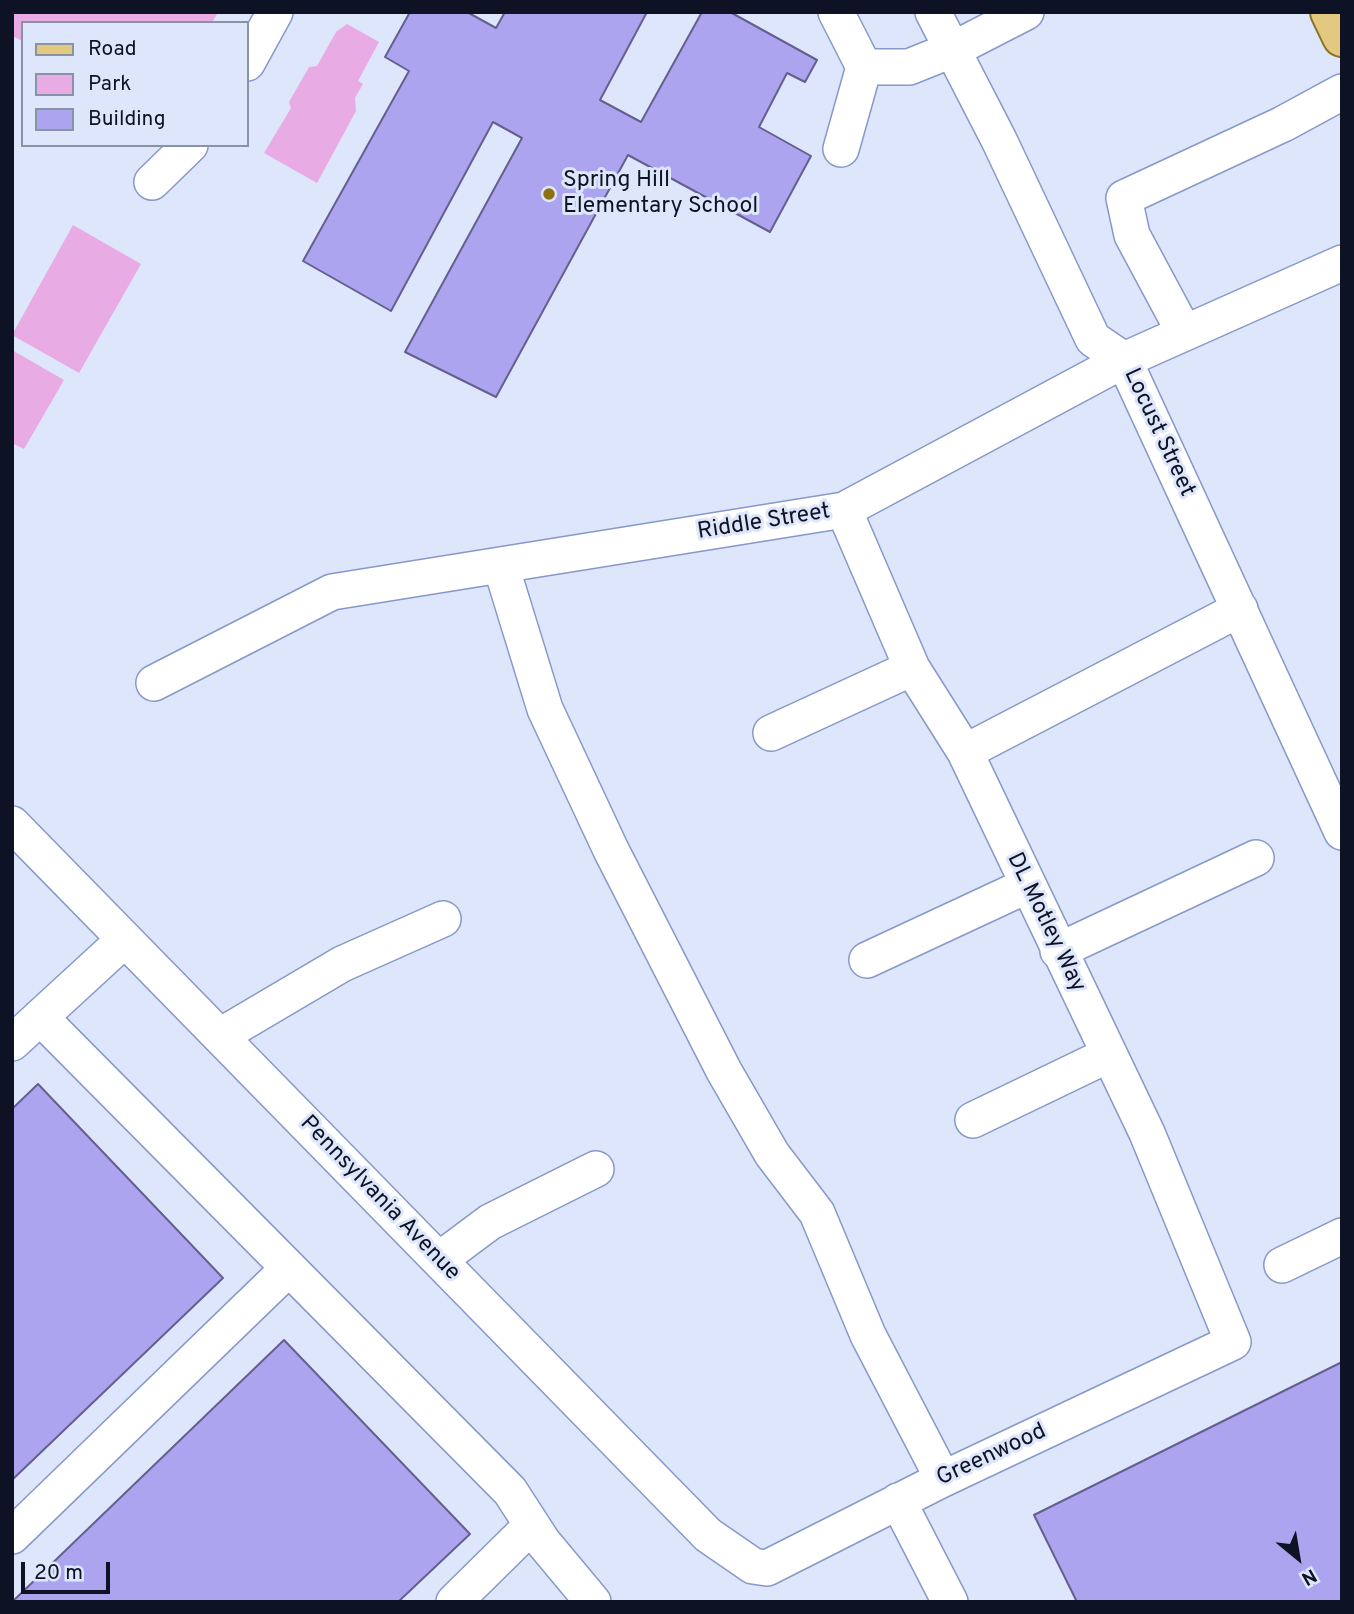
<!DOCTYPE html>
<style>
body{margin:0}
#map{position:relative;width:1354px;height:1614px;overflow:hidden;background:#dee6fb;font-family:Overpass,sans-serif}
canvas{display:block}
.frame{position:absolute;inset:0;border:14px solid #0d1325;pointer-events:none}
.legend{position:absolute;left:21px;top:21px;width:228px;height:126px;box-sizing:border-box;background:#dee6fb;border:2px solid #8a92a5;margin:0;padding:9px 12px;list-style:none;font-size:21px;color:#0d1325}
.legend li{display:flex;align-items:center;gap:14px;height:35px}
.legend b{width:35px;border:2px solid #8a92a5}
.north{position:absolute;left:1263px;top:1523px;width:70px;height:70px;-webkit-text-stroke:5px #dee6fb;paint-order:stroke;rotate:150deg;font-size:19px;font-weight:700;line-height:28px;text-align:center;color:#0d1325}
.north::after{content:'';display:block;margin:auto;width:24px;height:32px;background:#0d1325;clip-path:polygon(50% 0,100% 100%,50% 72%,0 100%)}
.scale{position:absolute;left:21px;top:1562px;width:89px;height:32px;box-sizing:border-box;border:4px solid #0d1325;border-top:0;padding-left:9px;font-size:21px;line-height:24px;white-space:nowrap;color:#0d1325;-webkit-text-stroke:5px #dee6fb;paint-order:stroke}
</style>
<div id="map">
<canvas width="1354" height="1614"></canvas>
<div class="frame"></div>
<ul class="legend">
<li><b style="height:9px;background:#e2c97f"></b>Road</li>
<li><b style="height:19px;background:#e8abe3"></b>Park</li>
<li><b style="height:19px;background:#ada4f0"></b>Building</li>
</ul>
<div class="north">N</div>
<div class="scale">20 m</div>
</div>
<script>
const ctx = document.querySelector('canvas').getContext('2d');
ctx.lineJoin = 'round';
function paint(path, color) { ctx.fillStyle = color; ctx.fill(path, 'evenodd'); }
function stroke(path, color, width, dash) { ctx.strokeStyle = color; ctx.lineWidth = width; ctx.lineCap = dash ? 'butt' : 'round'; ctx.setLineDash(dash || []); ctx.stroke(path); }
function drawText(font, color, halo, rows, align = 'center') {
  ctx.font = font + ' Overpass,sans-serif'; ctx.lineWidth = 6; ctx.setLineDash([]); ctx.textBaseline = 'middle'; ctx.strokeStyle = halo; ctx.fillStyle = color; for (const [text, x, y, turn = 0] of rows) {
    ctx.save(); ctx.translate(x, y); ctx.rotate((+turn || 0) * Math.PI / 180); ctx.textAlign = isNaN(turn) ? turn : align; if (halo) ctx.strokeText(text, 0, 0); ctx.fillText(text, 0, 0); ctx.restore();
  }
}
paint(new Path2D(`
 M 12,12 L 218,12 L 212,23 L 23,23 L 23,41 L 12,36 Z
 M 347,24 L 379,42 L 358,81 L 363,84 L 355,98 L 356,111 L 317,183 L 264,153 L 291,108 L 289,102 L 309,67 L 317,66 L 336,32 Z
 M 73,225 L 141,264 L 79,373 L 12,335 Z
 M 12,350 L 64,380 L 24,449 L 12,443 Z`), '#e8abe3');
const building = new Path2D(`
 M 410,12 L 467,12 L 496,28 L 505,12 L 647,12 L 600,100 L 641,122 L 702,12 L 730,12 L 817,60 L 805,82 L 787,73 L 759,127 L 811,156 L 770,232 L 628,155 L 496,397 L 405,352 L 522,138 L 493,122 L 391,311 L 303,261 L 409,71 L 385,57 Z
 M 38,1084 L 223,1278 L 12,1480 L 12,1109 Z
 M 284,1340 L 470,1534 L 398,1602 L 12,1602 Z
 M 1342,1362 L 1342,1602 L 1077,1602 L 1034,1515 Z`);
paint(building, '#ada4f0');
stroke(building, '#655f8f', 2);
const minor = new Path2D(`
 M 836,12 L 864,67 L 841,149
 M 933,12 L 999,140 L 1093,339 L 1124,360 L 1342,832
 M 247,63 L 275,12
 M 864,67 L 909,67 L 954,49 L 1026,12
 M 152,182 L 190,145
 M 1184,332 L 1132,235 L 1124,198 L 1283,124 L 1342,92
 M 501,566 L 545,709 L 611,850 L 724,1071 L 772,1154 L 817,1213 L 868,1335 L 943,1479
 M 154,683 L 332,592 L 844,510 L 1124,360 L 1342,263
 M 771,733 L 912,668
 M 965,752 L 1240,609
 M 12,824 L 708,1535 L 753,1566 L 767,1568 L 943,1479 L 1233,1342 L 1147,1133 L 965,752 L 912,668 L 844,510
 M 1058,951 L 1256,858
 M 867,960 L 1026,886
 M 40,1017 L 510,1491 L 543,1542 L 593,1602
 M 220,1036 L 342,964 L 443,919
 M 12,1043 L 123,941
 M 973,1120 L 1108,1055
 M 439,1260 L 490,1222 L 596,1169
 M 1282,1265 L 1342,1236
 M 898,1501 L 950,1602
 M 12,1536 L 289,1268
 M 454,1602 L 532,1525`);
const major = new Path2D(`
 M 1330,12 L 1342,37`);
stroke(minor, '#8798ca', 38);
stroke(major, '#8a7228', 42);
stroke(minor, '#fff', 35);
stroke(major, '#e2c97f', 38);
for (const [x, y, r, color] of [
 [549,194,7,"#8f7115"]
]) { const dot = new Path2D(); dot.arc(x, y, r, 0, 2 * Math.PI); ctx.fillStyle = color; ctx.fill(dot); stroke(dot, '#dee6fb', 2.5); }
drawText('23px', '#0d1325', '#dee6fb', [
 ["Spring Hill",563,181],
 ["Elementary School",563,207]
], 'left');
drawText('23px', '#0d1325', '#dee6fb', [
 ["Locust Street",1158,433,65],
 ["Riddle Street",764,523,-9],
 ["DL Motley Way",1045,923,64],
 ["Pennsylvania Avenue",379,1199,46],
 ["Greenwood",992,1456,-25]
]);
</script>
